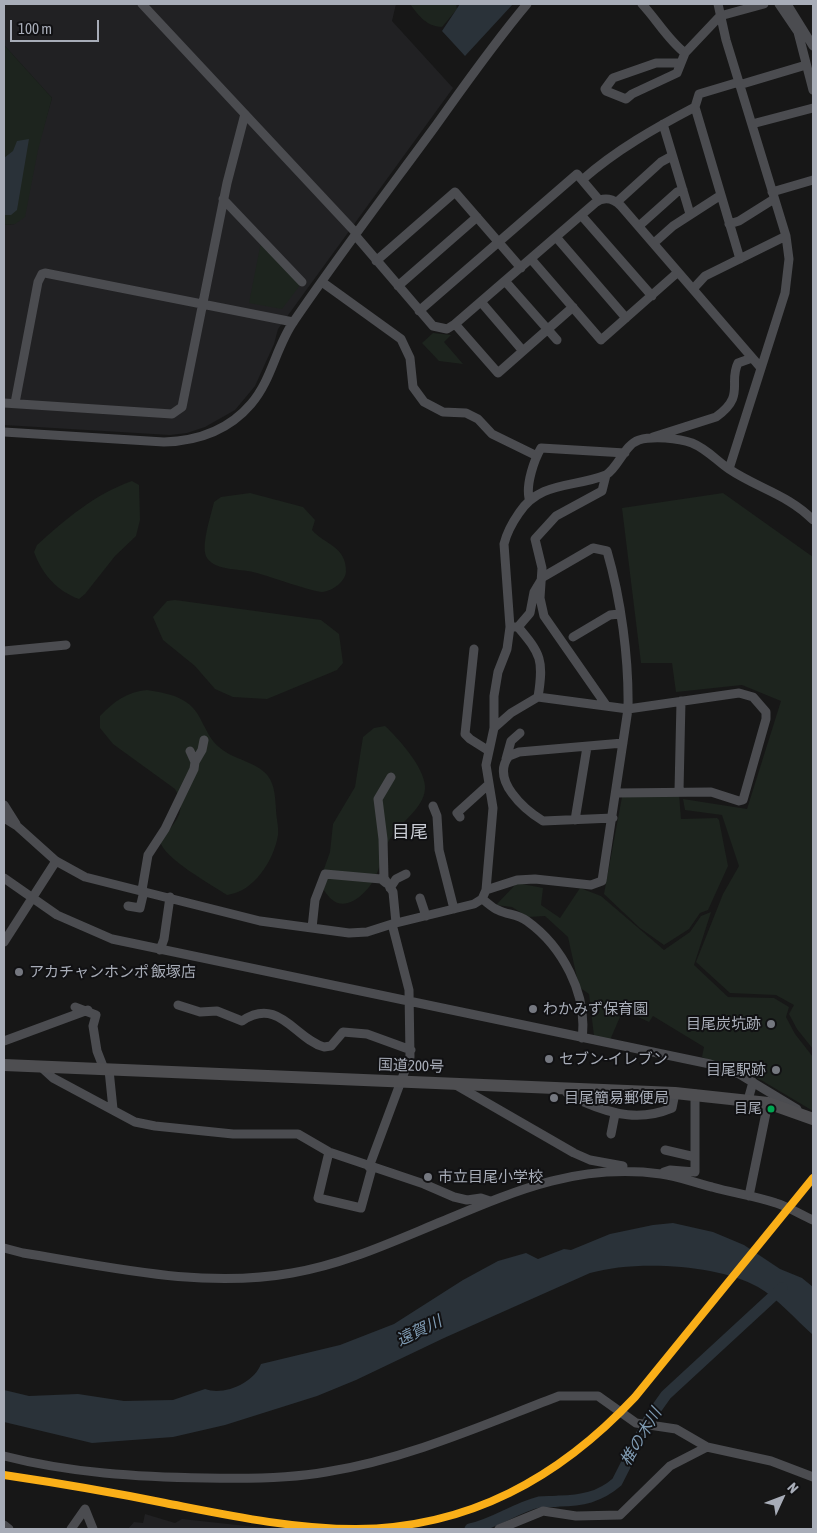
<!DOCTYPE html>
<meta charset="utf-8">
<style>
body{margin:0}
#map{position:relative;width:817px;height:1533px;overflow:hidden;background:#171717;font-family:"Asap Condensed",sans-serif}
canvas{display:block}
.frame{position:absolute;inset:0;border:5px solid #a8adb8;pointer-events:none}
.north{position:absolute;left:757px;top:1473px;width:50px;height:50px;-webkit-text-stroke:4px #111113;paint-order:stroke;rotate:47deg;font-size:14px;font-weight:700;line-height:20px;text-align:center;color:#a8adb8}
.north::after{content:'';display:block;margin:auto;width:18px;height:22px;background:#a8adb8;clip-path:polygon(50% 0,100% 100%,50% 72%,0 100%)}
.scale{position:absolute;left:10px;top:20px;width:89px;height:22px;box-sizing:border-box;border:2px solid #a8adb8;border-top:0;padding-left:6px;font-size:15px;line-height:18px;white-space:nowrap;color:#a8adb8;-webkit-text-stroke:4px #111113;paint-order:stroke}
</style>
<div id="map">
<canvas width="817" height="1533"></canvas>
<div class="frame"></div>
<div class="north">N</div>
<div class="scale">100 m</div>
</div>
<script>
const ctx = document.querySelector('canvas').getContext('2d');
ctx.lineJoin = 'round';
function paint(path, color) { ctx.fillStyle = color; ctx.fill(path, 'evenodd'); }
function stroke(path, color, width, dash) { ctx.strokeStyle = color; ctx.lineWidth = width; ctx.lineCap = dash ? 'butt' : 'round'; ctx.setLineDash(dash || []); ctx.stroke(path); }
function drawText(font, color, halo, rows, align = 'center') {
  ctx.font = font + ' "Asap Condensed","Noto Sans JP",sans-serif'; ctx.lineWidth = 4; ctx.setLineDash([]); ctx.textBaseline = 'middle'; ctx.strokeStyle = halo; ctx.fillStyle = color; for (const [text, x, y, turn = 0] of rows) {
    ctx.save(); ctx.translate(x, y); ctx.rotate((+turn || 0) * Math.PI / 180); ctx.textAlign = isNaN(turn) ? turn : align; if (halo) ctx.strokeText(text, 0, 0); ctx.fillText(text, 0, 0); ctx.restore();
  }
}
paint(new Path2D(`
 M 4,4 L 396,4 L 392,21 L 453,88 L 278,329 L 274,344 L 255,386 L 235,410 L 205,427 L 187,433 L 170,435 L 4,425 L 4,225 L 15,224 L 52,98 L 4,45 Z
 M 145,1514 L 175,1523 L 182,1519 L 274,1529 L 128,1529 L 134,1522 L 143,1523 Z`), '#212123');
paint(new Path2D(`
 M 410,4 L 456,4 L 457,9 L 442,27 C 426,26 419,16 410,4 Z
 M 4,45 L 52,98 L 38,150 L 25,217 L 15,224 L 4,225 Z
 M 261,242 L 301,284 L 282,309 L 249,303 Z
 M 433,333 L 451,335 L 444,342 L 463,364 L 439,361 L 422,343 Z
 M 132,481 L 139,485 L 140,520 L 136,536 L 115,556 L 85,594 L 79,599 C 57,591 42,574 34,552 L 37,545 C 66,519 95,494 132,481 Z
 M 250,493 L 303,507 L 315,520 L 312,530 C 325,545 346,546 346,571 C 346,581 333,591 322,592 C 314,592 268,576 257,573 C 242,568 217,572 207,558 C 200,547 211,516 214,502 L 221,497 Z
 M 723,493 L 813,557 L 813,1049 L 797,1029 L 789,1014 L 794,1005 L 776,995 L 730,993 L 696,962 L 723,894 L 739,866 L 722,815 L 685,810 L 683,799 L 747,809 L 781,701 L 742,685 L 676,692 L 672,663 L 641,663 L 622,508 Z
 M 175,600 L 321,620 L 339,634 L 343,663 L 337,670 L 267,699 L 233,697 L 215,689 L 195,666 L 163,640 L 153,617 L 167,601 Z
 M 147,690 C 171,694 191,697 202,722 C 207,731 211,741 219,747 C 233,760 256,761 268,776 C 275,786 275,797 276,809 C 276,817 279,827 278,835 C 274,860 254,892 227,895 C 212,885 163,858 160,841 C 174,823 189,812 175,789 L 113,744 L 100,728 L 100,716 C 114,701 127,692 147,690 Z
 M 385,726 C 399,739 424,767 425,786 C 426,805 405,819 394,833 C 383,846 382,863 375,878 C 367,893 346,914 330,898 C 326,894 322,887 319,883 L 330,852 L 333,824 L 355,787 L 363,737 L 374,728 Z
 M 679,794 L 681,819 L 717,818 L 719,820 L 728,866 L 708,910 L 700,913 L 689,929 L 664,945 L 640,928 L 604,894 L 622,797 Z
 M 517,883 L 543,888 L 541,905 L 560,918 L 580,888 L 601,896 L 664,950 L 690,932 L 701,916 L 711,912 L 694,965 L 728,997 L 774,998 L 789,1007 L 786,1017 L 795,1034 L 813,1057 L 813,1111 L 761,1080 L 702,1057 L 704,1047 L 653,1016 L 649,1022 L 623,1010 L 610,1040 L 594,1036 L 589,994 L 579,987 L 568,937 L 545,916 L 528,917 L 512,907 L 496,905 Z`), '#1d241e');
paint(new Path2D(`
 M 460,4 L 513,4 L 465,56 L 442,31 Z
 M 29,139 L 17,210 L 11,215 L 4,215 L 4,158 L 13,151 L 17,141 Z
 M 673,1223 L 713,1232 L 744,1245 L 780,1269 L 802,1278 L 813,1287 L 813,1335 C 796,1320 777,1298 758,1287 C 718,1264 634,1260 590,1273 L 444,1338 L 356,1380 L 317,1396 L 225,1425 L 173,1437 L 92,1443 L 4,1422 L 4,1390 L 29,1396 L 78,1394 L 124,1401 L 173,1400 L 205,1389 C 224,1396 254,1383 261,1364 L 340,1345 L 394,1324 L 463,1280 L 498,1261 L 526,1253 L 538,1259 L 564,1249 L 571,1250 L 610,1234 L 653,1225 Z`), '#2a3239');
stroke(new Path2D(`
 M 470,1529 C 494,1524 515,1508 539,1502 C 545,1501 553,1502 559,1501 C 581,1501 600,1497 617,1482 L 649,1419 L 666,1395 L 782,1288`), '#2a3239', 11);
stroke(new Path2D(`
 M 142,4 L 356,233
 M 642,4 C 657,20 668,40 685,53 L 720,16 L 764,4
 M 718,4 L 726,40 L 786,236 L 789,259 L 785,293 L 729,469
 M 779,4 L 798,32 L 813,90
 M 787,4 L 813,46
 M 681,63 L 656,63 L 613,78 L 605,89 L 606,91 L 626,99 L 632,94 L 677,73 L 685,53
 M 739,82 L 699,94 L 695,107 L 740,259
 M 739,85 L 806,65
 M 663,124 L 690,214
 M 752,124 L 813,108
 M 582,180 C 616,150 655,128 695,107
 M 772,192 L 813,180
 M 223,199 L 302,282
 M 617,202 L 661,162 L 672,156
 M 581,215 L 652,296
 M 729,224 L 739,221 L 774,199
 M 639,226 L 677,192 L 683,190
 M 355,235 L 433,326 L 447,329 L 455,324 L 595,203 C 604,196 614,199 621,206 L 761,368
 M 556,237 L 626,318
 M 654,243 L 673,226 L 721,195
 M 531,259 L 601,340 L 678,272
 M 376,261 L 455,192 L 521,268
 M 505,281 L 557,340
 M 322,282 L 401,339 L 410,358 L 413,387 L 424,402 L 443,412 L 466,413 L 478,419 L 492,434 L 537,456
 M 398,286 L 477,217
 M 693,289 L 705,276 L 786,236
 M 481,302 L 523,351
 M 419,311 L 577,174 L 599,200
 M 455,324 L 498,373 L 573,307
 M 4,403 L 172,414 L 182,407 L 227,183 L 245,114
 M 15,403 L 38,282 L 42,274 L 45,273 L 293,322
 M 4,432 L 164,442 C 197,441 228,431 251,404 C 272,380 276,346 294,321 C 339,255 387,192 434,128 C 464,86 494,43 527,4
 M 653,437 L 716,417 C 746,396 728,383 738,363 L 752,358
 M 529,498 C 526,484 534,460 541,448 L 625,453
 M 518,627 C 541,654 544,660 538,697
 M 573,637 L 610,615 L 619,614
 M 474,649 L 465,734 L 470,739 L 489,751
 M 4,651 L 66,645
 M 606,705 L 544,616 L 540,598 L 542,568 L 535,539 L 556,516 L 602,491 L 606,475
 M 494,728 L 511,713 L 538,697 L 628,709 L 739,693 L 753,697 L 766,712 L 766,719 L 743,800 L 739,801 L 711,792 L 617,793
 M 506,759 L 511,741 L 520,733
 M 195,762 L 202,750 L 204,740
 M 391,777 L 378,799 L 383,839 L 384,878 L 393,892 L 396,923
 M 679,791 L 681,701
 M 4,805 L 16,824
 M 433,806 L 437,816 L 439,850 L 454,909
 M 460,817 L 457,813 L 489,784
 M 4,818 L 17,826 L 56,861 L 85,877 L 260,921 L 349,933 L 367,932 L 392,924 L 474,904 L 482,899 L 486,890 L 493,808 L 486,765 L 494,728 L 494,696 L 498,672 L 507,649 L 510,627 L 504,544 C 507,532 512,523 519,513 C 540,481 573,488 606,475 C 619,467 624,445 639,440 C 653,436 678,438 692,443 C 707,449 717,461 729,469 C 757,488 789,495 813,520
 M 613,818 L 543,821 C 525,810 490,780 509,756 L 519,752 L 623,743
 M 575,820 L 587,747
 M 4,878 L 57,915 L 112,939 L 710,1064 L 739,1074 L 797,1109
 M 390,888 L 396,879 L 406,874
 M 142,890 L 148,855 L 165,829 L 194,769 L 195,762 L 190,751
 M 486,890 L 517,880 L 535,879 L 591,885 L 602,881 L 628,709 C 629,659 621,599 607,551 L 593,548 L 543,577 L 534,592 L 530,613 L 518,627 L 510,627
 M 420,898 L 426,916
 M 482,899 C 487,902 492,908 498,910 C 508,915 517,914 527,921 C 562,946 588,994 582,1038
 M 128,906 L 140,908 L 144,891
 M 312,928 L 315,900 L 325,874 L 381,879 L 386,883
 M 4,942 L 56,861
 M 160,950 L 164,939 L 170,897
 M 178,1005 L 200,1012 L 217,1011 L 242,1021 C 279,996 295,1039 324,1047 L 331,1046 L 343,1032 L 367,1034 L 411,1050
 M 75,1007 L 96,1015 L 93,1026 L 97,1051 L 104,1069
 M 4,1041 L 88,1010
 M 41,1067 L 53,1078 L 135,1122 L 155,1126 L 233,1134 L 298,1134 L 329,1152 L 424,1184 L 454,1197 L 467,1200 L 481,1198 L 490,1201
 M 109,1070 L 113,1109
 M 456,1085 L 574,1153 L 590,1160 L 623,1166
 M 565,1089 C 567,1097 577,1100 584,1102 C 614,1115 641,1121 672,1108 L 675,1093
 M 748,1100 L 753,1082
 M 611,1134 L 615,1114
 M 665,1150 L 695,1157
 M 329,1152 L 318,1198 L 361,1208 L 372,1168
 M 369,1167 L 410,1057 L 409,990 L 392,924
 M 664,1172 L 670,1170 L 695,1172 L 695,1094
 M 749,1196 L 768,1103
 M 4,1248 L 23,1253 C 110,1267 203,1289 292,1273 C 345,1264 394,1241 443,1221 C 517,1190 579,1163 661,1174 C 678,1176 695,1183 712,1187 C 733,1193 756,1196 776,1203 C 789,1207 801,1215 813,1220
 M 4,1456 C 70,1473 138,1477 206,1478 C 246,1479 287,1479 326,1472 C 407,1459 483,1425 559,1396 L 598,1396 L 636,1423 L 676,1429 L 707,1447 L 771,1461 L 813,1477
 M 4,1525 L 9,1529
 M 71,1529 L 85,1509 L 93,1529
 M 499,1529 L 543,1511 L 576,1516 L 620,1515 L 670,1466 L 707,1447`), '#4b4c50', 9);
stroke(new Path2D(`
 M 4,1065 L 675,1093 L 768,1103 L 813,1119`), '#4e4e51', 12);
stroke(new Path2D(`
 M 4,1475 C 58,1483 111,1492 165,1503 C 227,1515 292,1529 356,1529 C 469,1528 559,1478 635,1397 L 813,1178`), '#faaf18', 8);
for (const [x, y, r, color] of [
 [19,972,5,"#757880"],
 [533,1009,5,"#757880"],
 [771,1024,5,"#757880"],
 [549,1059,5,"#757880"],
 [776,1070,5,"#757880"],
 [554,1098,5,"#757880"],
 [771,1109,4.5,"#00a651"],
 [428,1177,5,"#757880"]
]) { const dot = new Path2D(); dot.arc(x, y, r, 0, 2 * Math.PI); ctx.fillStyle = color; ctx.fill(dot); stroke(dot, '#111113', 2); }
drawText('14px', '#a8adb8', '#111113', [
 ["目尾",762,1109]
], 'right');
drawText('15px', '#a8adb8', '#111113', [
 ["アカチャンホンポ 飯塚店",29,972],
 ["わかみず保育園",543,1009],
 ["目尾炭坑跡",761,1024,"right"],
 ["セブン-イレブン",559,1059],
 ["目尾駅跡",766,1070,"right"],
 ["目尾簡易郵便局",564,1098],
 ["市立目尾小学校",438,1177]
], 'left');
drawText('15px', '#a8adb8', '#111113', [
 ["国道200号",411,1066,2]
]);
drawText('italic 16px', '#7f9bb3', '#111113', [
 ["遠賀川",419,1331,-26],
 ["椎の木川",641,1437,-59]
]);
drawText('18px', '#c9ccd4', '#111113', [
 ["目尾",410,832]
]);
</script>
